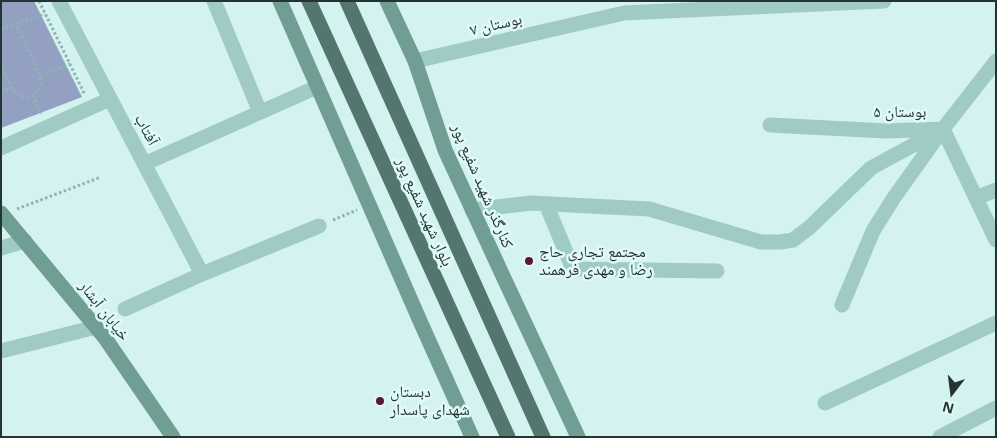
<!DOCTYPE html>
<meta charset="utf-8">
<style>
body{margin:0}
#map{position:relative;width:997px;height:438px;overflow:hidden;background:#d4f2f0;font-family:"Open Sans",sans-serif}
canvas{display:block}
.frame{position:absolute;inset:0;border:2px solid #24342f;pointer-events:none}
.north{position:absolute;left:927px;top:368px;width:50px;height:50px;-webkit-text-stroke:4px #e0faf9;paint-order:stroke;rotate:195deg;font-size:14px;font-weight:700;line-height:20px;text-align:center;color:#24342f}
.north::after{content:'';display:block;margin:auto;width:18px;height:22px;background:#24342f;clip-path:polygon(50% 0,100% 100%,50% 72%,0 100%)}
</style>
<div id="map">
<canvas width="997" height="438"></canvas>
<div class="frame"></div>
<div class="north">N</div>
</div>
<script>
const ctx = document.querySelector('canvas').getContext('2d');
ctx.lineJoin = 'round';
function paint(path, color) { ctx.fillStyle = color; ctx.fill(path, 'evenodd'); }
function stroke(path, color, width, dash) { ctx.strokeStyle = color; ctx.lineWidth = width; ctx.lineCap = dash ? 'butt' : 'round'; ctx.setLineDash(dash || []); ctx.stroke(path); }
function drawText(font, color, halo, rows, align = 'center') {
  ctx.font = font + ' "Open Sans","Noto Naskh Arabic",sans-serif'; ctx.lineWidth = 5; ctx.setLineDash([]); ctx.textBaseline = 'middle'; ctx.strokeStyle = halo; ctx.fillStyle = color; for (const [text, x, y, turn = 0] of rows) {
    ctx.save(); ctx.translate(x, y); ctx.rotate((+turn || 0) * Math.PI / 180); ctx.textAlign = isNaN(turn) ? turn : align; if (halo) ctx.strokeText(text, 0, 0); ctx.fillText(text, 0, 0); ctx.restore();
  }
}
paint(new Path2D(`
 M 1,1 L 34,1 L 82,97 L 1,128 Z`), '#93a0c2');
stroke(new Path2D(`
 M 39,1 L 85,95
 M 16,23 L 45,14
 M 1,29 L 16,23 L 40,76 L 70,64
 M 1,63 C 5,72 10,86 16,93 C 23,100 36,97 40,88 C 42,84 41,80 40,76
 M 1,92 L 13,87
 M 33,95 L 41,114
 M 17,209 L 101,177
 M 333,220 L 357,210`), '#8ab6af', 3, [2.5, 2.5]);
stroke(new Path2D(`
 M 59,1 L 202,274
 M 214,1 L 260,112
 M 415,61 L 624,13 L 884,1
 M 770,125 L 886,131 L 943,129 L 996,61
 M 943,129 L 996,240
 M 1,148 L 110,99
 M 144,164 L 317,87
 M 976,198 L 996,190
 M 546,204 L 573,269 L 717,271
 M 472,210 L 531,203 L 649,209 L 761,242 L 780,242 L 793,240 L 810,227 L 871,168 L 943,129
 M 1,248 L 25,241
 M 842,305 L 873,231 L 893,199 L 940,133
 M 125,309 L 202,274 L 319,226
 M 1,351 L 96,327
 M 825,403 L 996,323
 M 940,437 L 996,408`), '#a0cbc4', 15);
stroke(new Path2D(`
 M 280,1 L 420,321 L 472,437
 M 387,1 L 415,61 L 445,150 L 502,274 L 578,437
 M 1,213 L 105,338 L 173,437`), '#719e94', 15);
stroke(new Path2D(`
 M 309,1 L 508,437
 M 347,1 L 543,437`), '#53776e', 15);
for (const [x, y, r, color] of [
 [529,261,5,"#581739"],
 [380,401,5,"#581739"]
]) { const dot = new Path2D(); dot.arc(x, y, r, 0, 2 * Math.PI); ctx.fillStyle = color; ctx.fill(dot); stroke(dot, '#e0faf9', 2); }
drawText('16px', '#24342f', '#e0faf9', [
 ["بوستان ۷",496,25,-13],
 ["بوستان ۵",900,112],
 ["آفتاب",146,130,62],
 ["کنارگذر شهید شفیع پور",482,186,67],
 ["بلوار شهید شفیع پور",424,212,66],
 ["خیابان آبشار",104,311,52]
]);
drawText('16px', '#24342f', '#e0faf9', [
 ["مجتمع تجاری حاج",539,252],
 ["رضا و مهدی فرهمند",539,270],
 ["دبستان",390,392],
 ["شهدای پاسدار",390,410]
], 'left');
</script>
